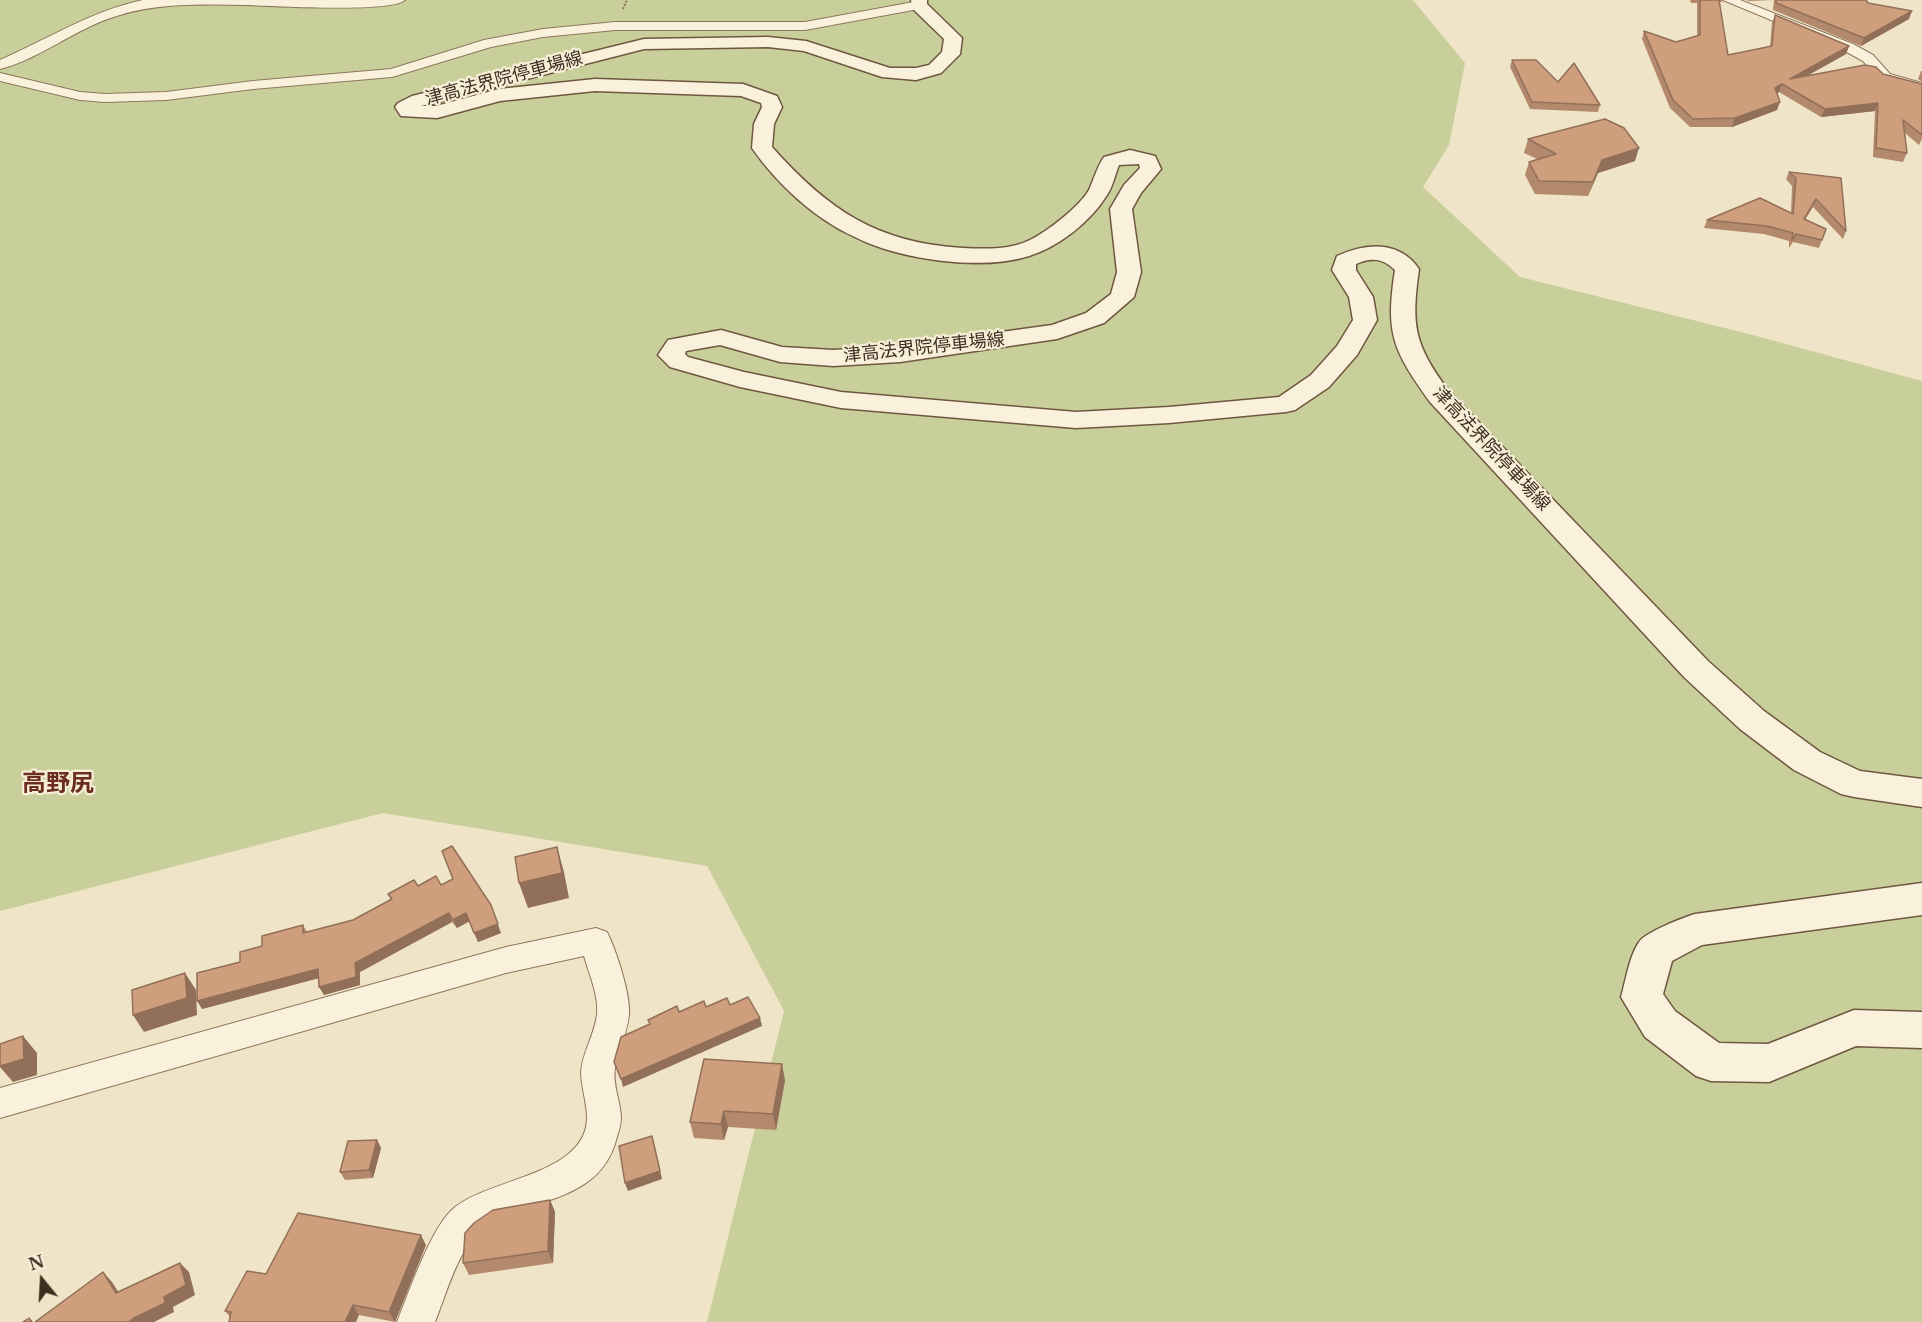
<!DOCTYPE html>
<meta charset="utf-8">
<style>
body{margin:0}
#map{position:relative;width:1922px;height:1322px;overflow:hidden;background:#f0e4c8;font-family:"Libre Baskerville",serif}
canvas{display:block}
.north{position:absolute;left:12px;top:1250px;width:60px;height:60px;-webkit-text-stroke:4px #f7eed8;paint-order:stroke;rotate:342deg;font-size:16px;font-weight:700;line-height:24px;text-align:center;color:#3d2e20}
.north::after{content:'';display:block;margin:auto;width:21px;height:27px;background:#3d2e20;clip-path:polygon(50% 0,100% 100%,50% 72%,0 100%)}
</style>
<div id="map">
<canvas width="1922" height="1322"></canvas>
<div class="north">N</div>
</div>
<script>
const ctx = document.querySelector('canvas').getContext('2d');
ctx.lineJoin = 'round';
function paint(path, color) { ctx.fillStyle = color; ctx.fill(path, 'evenodd'); }
function stroke(path, color, width, dash) { ctx.strokeStyle = color; ctx.lineWidth = width; ctx.lineCap = dash ? 'butt' : 'round'; ctx.setLineDash(dash || []); ctx.stroke(path); }
function drawText(font, color, halo, rows, align = 'center') {
  ctx.font = font + ' "Libre Baskerville","Noto Sans JP",serif'; ctx.lineWidth = 4.5; ctx.setLineDash([]); ctx.textBaseline = 'middle'; ctx.strokeStyle = halo; ctx.fillStyle = color; for (const [text, x, y, turn = 0] of rows) {
    ctx.save(); ctx.translate(x, y); ctx.rotate((+turn || 0) * Math.PI / 180); ctx.textAlign = isNaN(turn) ? turn : align; if (halo) ctx.strokeText(text, 0, 0); ctx.fillText(text, 0, 0); ctx.restore();
  }
}
paint(new Path2D(`
 M 0,0 L 1413,0 L 1465,63 L 1449,145 L 1423,187 L 1520,277 L 1749,334 L 1922,381 L 1922,1322 L 707,1322 L 784,1011 L 707,866 L 383,813 L 0,911 Z`), '#c9cf9b');
const minor = new Path2D(`
 M 143,0 L 405,0 C 392,13 272,6 247,5 C 193,4 141,2 91,26 C 61,40 32,61 0,69 L 0,60 C 48,39 91,11 143,0 Z
 M 1723,0 L 1740,0 L 1853,44 L 1873,55 L 1890,74 L 1922,83 L 1922,91 L 1880,80 L 1863,61 L 1843,50 Z
 M 919,1 L 924,2 L 925,5 L 924,8 L 805,30 L 615,30 L 543,37 L 491,47 L 392,77 L 253,89 L 166,100 L 105,102 L 80,100 L 0,81 L 0,73 L 80,92 L 105,94 L 166,92 L 253,81 L 391,69 L 484,40 L 543,29 L 615,22 L 805,22 Z
 M 596,928 L 607,932 C 616,950 631,995 629,1015 C 627,1033 619,1050 615,1068 C 612,1084 621,1102 621,1118 C 621,1126 617,1136 615,1144 C 594,1207 522,1196 479,1233 C 457,1252 446,1295 435,1322 L 397,1322 C 409,1292 431,1227 454,1208 C 490,1178 586,1175 587,1118 C 587,1102 581,1087 581,1072 C 582,1053 595,1034 597,1014 C 599,996 589,974 584,956 L 506,973 L 0,1118 L 0,1088 L 506,947 Z`);
const secondary = new Path2D(`
 M 911,0 L 927,0 L 927,4 L 962,38 L 960,54 L 941,73 L 916,80 L 882,77 L 804,51 L 768,47 L 644,49 L 421,106 L 436,106 L 499,89 L 595,79 L 743,84 L 777,96 L 782,107 L 774,124 L 772,147 C 828,210 877,243 963,248 C 985,249 1010,250 1030,240 C 1047,232 1080,206 1089,190 C 1094,179 1097,167 1104,157 L 1130,150 L 1155,156 L 1161,169 L 1141,193 L 1132,209 L 1141,272 L 1134,297 L 1104,323 L 1057,339 L 900,362 L 833,366 L 780,362 L 720,345 L 686,351 L 685,354 L 688,357 L 744,372 L 841,392 L 1076,412 L 1169,407 L 1279,397 L 1311,375 L 1337,346 L 1353,320 L 1349,297 L 1332,270 L 1337,256 C 1366,243 1399,240 1419,269 C 1411,326 1414,344 1448,390 L 1708,661 L 1764,711 L 1820,752 L 1860,771 L 1922,779 L 1922,807 L 1854,797 L 1841,794 L 1794,770 L 1740,729 L 1684,677 L 1430,402 C 1393,350 1385,334 1395,270 C 1383,258 1371,257 1356,264 L 1356,270 L 1373,297 L 1377,320 L 1357,355 L 1329,387 L 1295,410 L 1286,412 L 1169,423 L 1076,428 L 841,408 L 740,387 L 670,367 L 658,355 L 668,340 L 721,330 L 782,347 L 833,350 L 900,346 L 1052,325 L 1086,313 L 1111,294 L 1117,272 L 1110,209 L 1124,185 L 1140,168 L 1139,164 L 1119,165 C 1115,175 1113,186 1107,195 C 1091,221 1059,247 1029,256 C 981,271 900,260 855,237 C 815,219 777,184 752,148 L 754,124 L 762,107 L 761,103 L 741,96 L 595,91 L 500,101 L 437,118 L 401,116 L 395,107 L 398,103 L 412,96 L 644,39 L 768,37 L 806,41 L 890,68 L 916,68 L 929,65 L 942,52 L 944,39 L 913,9 Z
 M 1922,883 L 1922,915 L 1702,945 L 1672,961 L 1663,994 L 1675,1011 L 1719,1043 L 1768,1044 L 1854,1010 L 1922,1012 L 1922,1048 L 1856,1046 L 1769,1082 L 1711,1081 L 1696,1076 L 1645,1037 L 1621,997 C 1626,980 1629,957 1639,942 C 1646,932 1682,918 1695,914 Z`);
stroke(minor, '#8d765c', 2);
stroke(secondary, '#6f573f', 3);
stroke(new Path2D(`
 M 623,9 L 627,0`), '#8d765c', 2, [2, 1.5]);
paint(minor, '#faf1dc');
paint(secondary, '#faf1dc');
paint(new Path2D(`
 M 1690,0 L 1723,0 L 1722,2 L 1719,2 L 1728,55 L 1770,47 L 1772,23 L 1775,15 L 1849,46 L 1846,54 L 1807,76 L 1883,74 L 1922,84 L 1922,139 L 1919,145 L 1905,133 L 1907,153 L 1903,162 L 1873,157 L 1875,111 L 1821,117 L 1779,92 L 1777,93 L 1777,110 L 1732,127 L 1690,127 L 1670,108 L 1642,39 L 1644,31 L 1676,42 L 1697,36 L 1697,3 L 1691,3 Z
 M 1746,0 L 1866,0 L 1868,3 L 1909,19 L 1861,46 L 1773,10 L 1774,0 L 1749,1 Z
 M 1512,60 L 1558,82 L 1600,105 L 1598,112 L 1530,109 L 1510,67 Z
 M 1921,71 L 1922,71 L 1922,82 L 1918,79 Z
 M 1528,139 L 1635,161 L 1598,173 L 1588,196 L 1535,194 L 1525,175 L 1529,162 L 1537,159 L 1524,153 Z
 M 1789,172 L 1846,231 L 1843,239 L 1813,207 L 1805,220 L 1822,240 L 1819,248 L 1793,242 L 1789,248 L 1789,241 L 1764,234 L 1704,228 L 1707,220 L 1791,213 L 1792,186 L 1786,179 Z
 M 453,879 L 501,933 L 478,942 L 470,921 L 457,928 L 452,922 L 360,972 L 360,985 L 324,995 L 319,978 L 202,1009 L 240,962 L 262,946 L 303,925 L 307,932 L 353,920 L 391,900 L 388,894 L 418,886 L 441,885 Z
 M 785,1080 L 776,1130 L 728,1127 L 724,1140 L 694,1138 L 690,1122 Z
 M 377,1140 L 381,1148 L 373,1178 L 345,1180 L 340,1172 Z
 M 550,1200 L 555,1212 L 553,1263 L 469,1275 L 463,1263 Z
 M 426,1245 L 395,1322 L 359,1315 L 230,1317 L 225,1311 L 266,1274 Z`), '#b2896c');
paint(new Path2D(`
 M 1912,11 L 1909,19 L 1861,46 L 1864,38 Z
 M 1849,46 L 1846,54 L 1787,87 L 1790,79 Z
 M 1782,84 L 1779,92 L 1772,96 L 1775,88 Z
 M 1780,102 L 1777,110 L 1732,127 L 1735,118 Z
 M 1878,103 L 1875,111 L 1821,117 L 1825,109 Z
 M 1639,148 L 1635,161 L 1598,173 L 1588,196 L 1602,160 Z
 M 557,847 L 564,872 L 569,898 L 528,908 L 519,883 Z
 M 491,905 L 501,933 L 478,942 L 474,933 Z
 M 449,913 L 452,922 L 360,972 L 360,985 L 324,995 L 319,987 L 355,963 Z
 M 466,913 L 470,921 L 457,928 L 453,920 Z
 M 318,969 L 323,977 L 202,1009 L 197,1001 Z
 M 185,973 L 196,990 L 197,1015 L 144,1032 L 133,1015 Z
 M 760,1018 L 762,1026 L 623,1087 L 621,1079 Z
 M 23,1036 L 37,1053 L 37,1075 L 13,1082 L 0,1067 L 0,1066 Z
 M 782,1064 L 785,1080 L 776,1130 L 773,1114 Z
 M 724,1111 L 728,1127 L 724,1140 L 721,1124 Z
 M 652,1136 L 662,1179 L 628,1191 L 625,1183 Z
 M 377,1140 L 381,1148 L 373,1178 L 369,1170 Z
 M 550,1200 L 555,1212 L 553,1263 L 548,1251 Z
 M 421,1235 L 426,1245 L 395,1322 L 389,1312 Z
 M 180,1263 L 189,1272 L 195,1295 L 173,1307 L 174,1312 L 154,1322 L 129,1322 Z
 M 103,1272 L 112,1282 L 125,1302 L 116,1293 Z
 M 353,1305 L 359,1315 L 356,1322 L 345,1322 Z`), '#916f58');
const building = new Path2D(`
 M 1700,0 L 1719,0 L 1728,55 L 1772,46 L 1775,15 L 1849,46 L 1790,79 L 1865,65 L 1876,67 L 1883,74 L 1922,84 L 1922,135 L 1903,120 L 1907,153 L 1876,148 L 1878,103 L 1825,109 L 1782,84 L 1775,88 L 1780,102 L 1735,118 L 1693,119 L 1673,100 L 1644,31 L 1676,42 L 1700,35 Z
 M 1776,0 L 1866,0 L 1868,3 L 1912,11 L 1864,38 L 1776,3 Z
 M 1512,60 L 1536,60 L 1558,82 L 1574,63 L 1600,105 L 1532,102 Z
 M 1605,119 L 1624,128 L 1639,148 L 1602,160 L 1593,182 L 1539,181 L 1529,162 L 1556,154 L 1528,139 Z
 M 1789,172 L 1841,178 L 1846,231 L 1816,199 L 1804,219 L 1826,229 L 1822,240 L 1796,234 L 1792,240 L 1793,233 L 1767,226 L 1707,220 L 1760,198 L 1793,214 L 1796,178 Z
 M 452,846 L 491,905 L 498,924 L 474,933 L 466,913 L 453,920 L 449,913 L 355,963 L 356,977 L 319,987 L 318,969 L 197,1001 L 197,973 L 240,962 L 240,952 L 262,946 L 262,936 L 303,925 L 303,933 L 353,920 L 392,899 L 388,894 L 414,880 L 418,886 L 436,876 L 441,885 L 453,879 L 442,851 Z
 M 557,847 L 562,873 L 519,883 L 515,857 Z
 M 185,973 L 187,998 L 133,1015 L 132,990 Z
 M 748,997 L 760,1018 L 621,1079 L 614,1062 L 621,1037 L 650,1024 L 648,1020 L 677,1006 L 679,1012 L 704,1001 L 706,1007 L 727,998 L 730,1005 Z
 M 23,1036 L 24,1059 L 0,1066 L 0,1044 Z
 M 704,1059 L 782,1064 L 773,1114 L 724,1111 L 721,1124 L 690,1122 Z
 M 652,1136 L 660,1171 L 625,1183 L 619,1146 Z
 M 377,1140 L 369,1170 L 340,1172 L 348,1141 Z
 M 550,1200 L 548,1251 L 463,1263 L 465,1233 L 474,1223 L 493,1210 Z
 M 298,1213 L 421,1235 L 389,1312 L 353,1305 L 345,1322 L 229,1322 L 231,1312 L 225,1311 L 247,1271 L 266,1274 Z
 M 180,1263 L 186,1285 L 164,1297 L 165,1303 L 134,1318 L 129,1322 L 35,1322 L 103,1272 L 116,1293 Z
 M 29,1318 L 32,1322 L 23,1322 Z`);
paint(building, '#cf9f7d');
stroke(building, '#916f58', 1.5);
drawText('18px', '#3d2e20', '#f7eed8', [
 ["津高法界院停車場線",504,79,-15],
 ["津高法界院停車場線",924,348,-6],
 ["津高法界院停車場線",1491,449,47]
]);
drawText('bold 24px', '#6b2e1e', '#f7eed8', [
 ["高野尻",58,784]
]);
</script>
